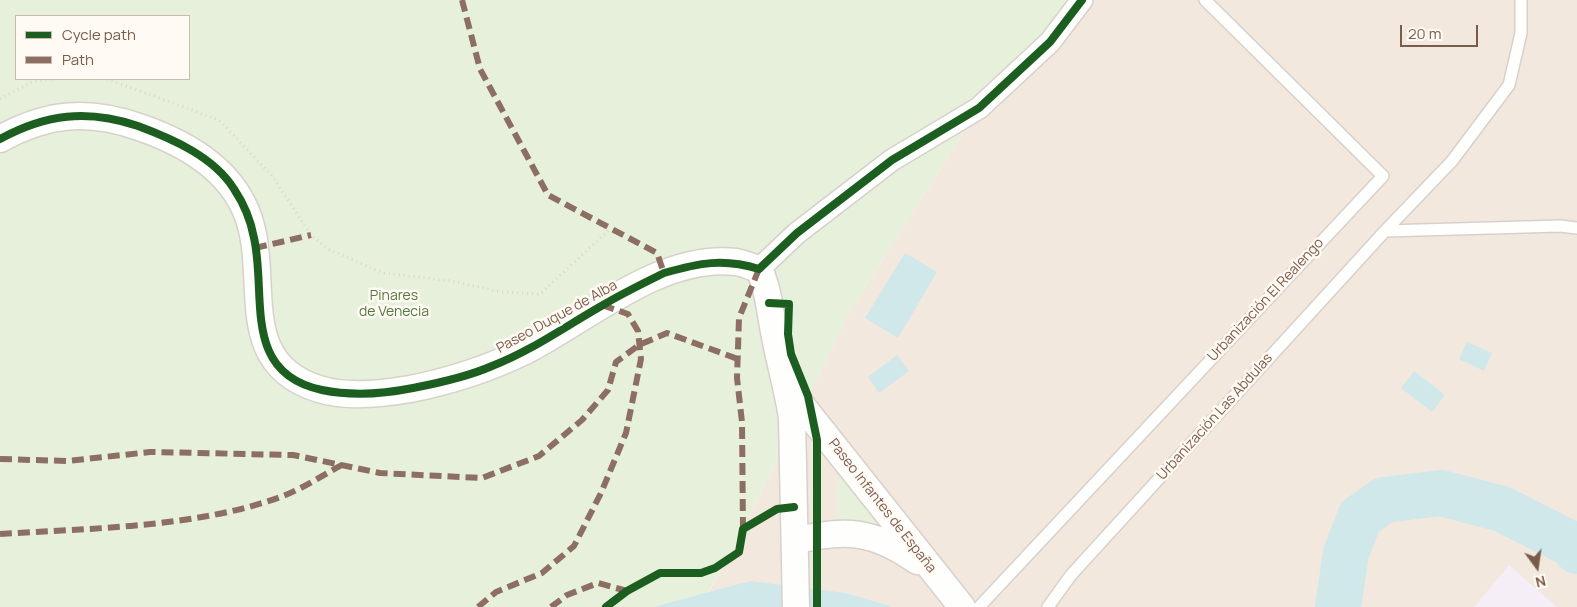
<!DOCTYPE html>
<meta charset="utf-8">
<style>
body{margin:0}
#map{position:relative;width:1577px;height:607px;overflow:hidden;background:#f9f5f0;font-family:Manrope,sans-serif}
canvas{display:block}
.legend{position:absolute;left:15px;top:15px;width:175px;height:65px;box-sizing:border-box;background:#fffaf3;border:1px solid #cabbb1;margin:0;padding:6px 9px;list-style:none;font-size:15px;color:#7a5c4d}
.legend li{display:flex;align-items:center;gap:10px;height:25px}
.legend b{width:25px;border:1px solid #cabbb1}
.north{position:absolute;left:1512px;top:542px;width:50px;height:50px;-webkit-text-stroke:4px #fffaf3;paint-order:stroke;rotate:166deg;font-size:14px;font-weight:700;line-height:20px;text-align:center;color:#7a5c4d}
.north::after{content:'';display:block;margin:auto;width:18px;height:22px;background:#7a5c4d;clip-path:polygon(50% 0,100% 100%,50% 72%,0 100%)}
.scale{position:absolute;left:1400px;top:25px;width:78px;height:22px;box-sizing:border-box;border:2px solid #7a5c4d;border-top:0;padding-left:6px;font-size:15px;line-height:18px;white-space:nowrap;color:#7a5c4d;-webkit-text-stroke:4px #fffaf3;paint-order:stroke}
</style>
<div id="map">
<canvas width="1577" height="607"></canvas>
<ul class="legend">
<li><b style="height:6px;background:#1b5e20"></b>Cycle path</li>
<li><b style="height:6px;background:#8d6e63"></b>Path</li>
</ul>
<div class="north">N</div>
<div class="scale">20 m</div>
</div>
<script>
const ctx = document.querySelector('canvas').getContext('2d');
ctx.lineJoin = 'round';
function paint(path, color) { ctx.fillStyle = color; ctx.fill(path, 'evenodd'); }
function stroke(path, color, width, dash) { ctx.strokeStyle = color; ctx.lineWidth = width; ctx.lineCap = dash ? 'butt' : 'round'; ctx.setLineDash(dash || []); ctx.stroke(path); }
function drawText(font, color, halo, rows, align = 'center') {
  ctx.font = font + ' Manrope,sans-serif'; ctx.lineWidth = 5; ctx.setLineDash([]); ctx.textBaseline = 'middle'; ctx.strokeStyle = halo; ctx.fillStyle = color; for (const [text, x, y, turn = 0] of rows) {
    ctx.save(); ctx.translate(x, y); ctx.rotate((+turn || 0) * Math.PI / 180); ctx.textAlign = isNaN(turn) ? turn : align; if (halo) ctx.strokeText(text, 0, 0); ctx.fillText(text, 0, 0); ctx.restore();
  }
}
paint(new Path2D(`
 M 1082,0 L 1577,0 L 1577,607 L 701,607 L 743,529 L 849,313 L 979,108 Z`), '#f2e8de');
paint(new Path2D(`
 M 1509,565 L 1557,607 L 1474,607 Z`), '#f6eef6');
paint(new Path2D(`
 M 0,0 L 1082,0 L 979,108 L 849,313 L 743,529 L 708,593 L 653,607 L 0,607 ZM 16,16 L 189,16 L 189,79 L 16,79 Z
 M 837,457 L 889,530 L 860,521 L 837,519 Z`), '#e7f0db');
paint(new Path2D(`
 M 905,253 L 937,272 L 898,338 L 865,318 Z
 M 1467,342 L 1492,353 L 1484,371 L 1459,359 Z
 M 897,355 L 909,371 L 879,393 L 868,377 Z
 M 1414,371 L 1445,395 L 1432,412 L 1401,388 Z
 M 750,581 L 846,593 L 893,607 L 653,607 Z`), '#d0e8ea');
stroke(new Path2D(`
 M 1338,607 L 1346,553 L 1360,517 L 1384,500 L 1441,493 L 1502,509 L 1571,544 L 1577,551`), '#d0e8ea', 46);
const service = new Path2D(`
 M 1385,231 L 1560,226 L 1577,228
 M 979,607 L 1383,176 L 1205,0
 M 1048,607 L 1071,575 L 1385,231 L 1452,161 L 1509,85 L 1521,33 L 1521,0`);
const minor = new Path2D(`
 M 759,269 L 797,233 L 892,160 L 979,108 L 1050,42 L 1082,0`);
const tertiary = new Path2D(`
 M 0,139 C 47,113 88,109 139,127 C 183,142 227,166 246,211 C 273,275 231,362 319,389 C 347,398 382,394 410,389 C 451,381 488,369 525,351 C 588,319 661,253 736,262 C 743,263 751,267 759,269 C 769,290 770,314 775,337 C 780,364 788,390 792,418 L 796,607
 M 788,388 L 962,607
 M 795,541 C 845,528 875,531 917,561`);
stroke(service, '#d7d1cb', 14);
stroke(minor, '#d7d1cb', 24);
stroke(tertiary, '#d7d1cb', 29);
stroke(new Path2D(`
 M 107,79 L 219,120 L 273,177 L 311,235 L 328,249 L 383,273 L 451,281 L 502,292 L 540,294 L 611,228
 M 0,99 L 34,81 L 55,79`), '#dcd5d0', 3, [1, 4]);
stroke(service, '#fefefd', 11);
stroke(minor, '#fefefd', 21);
stroke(tertiary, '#fefefd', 26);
stroke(new Path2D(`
 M 462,0 L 480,69 L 548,195 L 657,253 L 664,273
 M 255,248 L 311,235
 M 0,459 L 68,461 L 150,452 L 293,455 L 380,473 L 482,478 L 539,456 L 582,420 L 608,390 L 616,362 L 639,345 L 667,333 L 738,359
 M 743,529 L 742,422 L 737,378 L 739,318 L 759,269
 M 0,534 C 91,528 197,528 283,496 C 304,488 324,474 344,464
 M 478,607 L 496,592 L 542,573 L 574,546 L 601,493 L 626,433 L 641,359 L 638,331 L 628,314 L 602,305
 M 551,607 L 567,595 L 598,583 L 627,591`), '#8d6e63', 6, [12, 6]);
stroke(new Path2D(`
 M 0,139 C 46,114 87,109 138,126 C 173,139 214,157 234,189 C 244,204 251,221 254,238 C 267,295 241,373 322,390 C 351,396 383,394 413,388 C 439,383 467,377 492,366 C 531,351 566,326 603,305 C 623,293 644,283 664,273 C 699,263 723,258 759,269 L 797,233 L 892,160 L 979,108 L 1050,42 L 1082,0
 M 769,303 L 789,304 L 788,334 L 791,354 L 808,396 L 817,440 L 817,607
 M 606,607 L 627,591 L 660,573 L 701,573 L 715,568 L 739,552 L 743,529 L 777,509 L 794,507`), '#1b5e20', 8);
drawText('14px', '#537a41', '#fffaf3', [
 ["Pinares",394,296],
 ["de Venecia",394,312]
]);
drawText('14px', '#7a5c4d', '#fffaf3', [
 ["Urbanización El Realengo",1266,300,-47],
 ["Paseo Duque de Alba",557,317,-29],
 ["Urbanización Las Abdulas",1215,417,-48],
 ["Paseo Infantes de España",882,506,52]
]);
</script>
